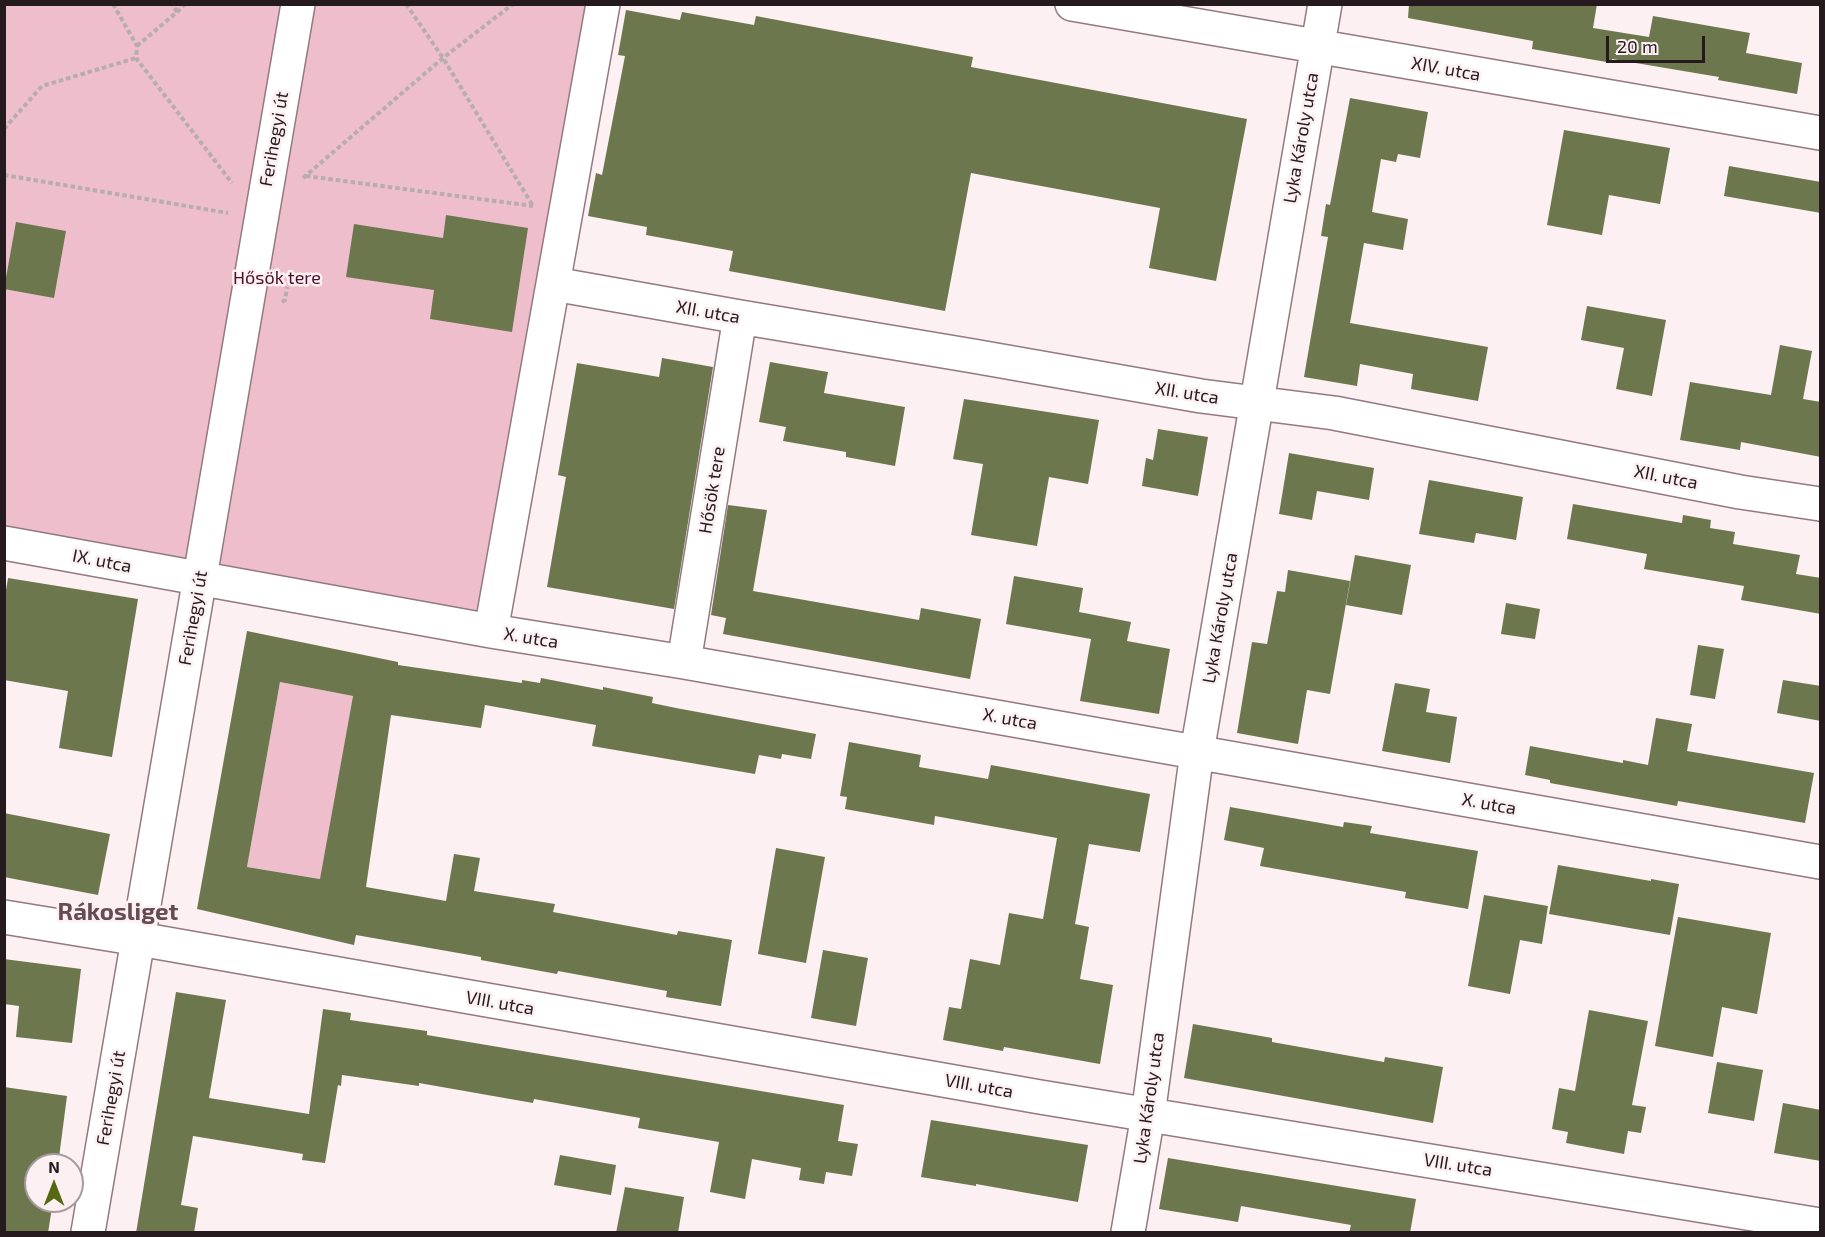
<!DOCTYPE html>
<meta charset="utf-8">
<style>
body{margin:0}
#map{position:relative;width:1825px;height:1237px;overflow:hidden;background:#fcf0f3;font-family:"Exo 2",sans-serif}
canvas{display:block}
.frame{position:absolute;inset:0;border:6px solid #251a1d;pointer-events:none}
.north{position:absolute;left:24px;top:1153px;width:60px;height:60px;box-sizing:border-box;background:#fcf0f3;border:2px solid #a69a9d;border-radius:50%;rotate:0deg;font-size:16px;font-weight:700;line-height:24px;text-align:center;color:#251a1d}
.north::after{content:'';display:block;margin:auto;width:21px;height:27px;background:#576812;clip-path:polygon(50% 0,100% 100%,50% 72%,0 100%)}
.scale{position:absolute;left:1606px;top:36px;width:99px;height:27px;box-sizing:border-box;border:3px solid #251a1d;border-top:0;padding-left:8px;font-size:18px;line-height:21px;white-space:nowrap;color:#251a1d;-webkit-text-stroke:4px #fcf0f3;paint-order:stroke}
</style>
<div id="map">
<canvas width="1825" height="1237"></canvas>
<div class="frame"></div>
<div class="north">N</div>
<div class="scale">20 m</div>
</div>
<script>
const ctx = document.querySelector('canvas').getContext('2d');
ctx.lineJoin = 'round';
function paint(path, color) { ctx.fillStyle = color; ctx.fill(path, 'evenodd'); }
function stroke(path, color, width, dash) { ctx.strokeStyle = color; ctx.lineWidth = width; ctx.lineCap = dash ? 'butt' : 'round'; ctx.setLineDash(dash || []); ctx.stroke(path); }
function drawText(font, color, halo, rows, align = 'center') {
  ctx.font = font + ' "Exo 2",sans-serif'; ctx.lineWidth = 5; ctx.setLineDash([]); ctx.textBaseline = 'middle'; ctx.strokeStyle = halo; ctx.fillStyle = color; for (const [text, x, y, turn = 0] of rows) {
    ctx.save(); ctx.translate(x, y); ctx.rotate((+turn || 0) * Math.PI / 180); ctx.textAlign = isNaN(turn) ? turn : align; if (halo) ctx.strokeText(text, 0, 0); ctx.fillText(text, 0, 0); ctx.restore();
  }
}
paint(new Path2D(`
 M 4,5 L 603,5 L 491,631 L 5,543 Z
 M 280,682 L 353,696 L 321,879 L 247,867 Z`), '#efbecd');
paint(new Path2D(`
 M 1409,4 L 1597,4 L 1593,28 L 1649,37 L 1653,16 L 1750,33 L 1746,53 L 1802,63 L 1797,94 L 1718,80 L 1719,77 L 1612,59 L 1612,63 L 1532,49 L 1533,41 L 1408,18 Z
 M 626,10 L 680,20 L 682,12 L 754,25 L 756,16 L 973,57 L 971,67 L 1247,119 L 1216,281 L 1149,268 L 1160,208 L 971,173 L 945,311 L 729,271 L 733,251 L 646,235 L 647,227 L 588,216 L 596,173 L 602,175 L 625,56 L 618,55 Z
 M 1350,98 L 1428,112 L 1420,158 L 1398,154 L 1396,162 L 1381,159 L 1372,212 L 1408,219 L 1403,250 L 1364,243 L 1350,323 L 1488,347 L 1478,401 L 1411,389 L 1413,374 L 1360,364 L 1357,386 L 1304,377 L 1328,237 L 1321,236 L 1326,204 L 1330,205 Z
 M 1564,130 L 1670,148 L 1660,204 L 1609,195 L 1602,235 L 1547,225 Z
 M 1729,166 L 1821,182 L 1821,213 L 1724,196 Z
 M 446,215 L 528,228 L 512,332 L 430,319 L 434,290 L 346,277 L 354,224 L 443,238 Z
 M 16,222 L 66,231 L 54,298 L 4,289 Z
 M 1587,306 L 1666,320 L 1652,396 L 1616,389 L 1624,348 L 1581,340 Z
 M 1780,345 L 1812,351 L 1803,399 L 1821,402 L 1821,457 L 1741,442 L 1740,450 L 1680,440 L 1690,382 L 1771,395 Z
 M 662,358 L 713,367 L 674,609 L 547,587 L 566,477 L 558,475 L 577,363 L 659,377 Z
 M 770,362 L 828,372 L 824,393 L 905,407 L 895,466 L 846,457 L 846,452 L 783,441 L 786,427 L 759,422 Z
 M 964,399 L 1099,420 L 1088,484 L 1049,477 L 1037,546 L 971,535 L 983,464 L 953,459 Z
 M 1158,429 L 1208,437 L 1198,496 L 1142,486 L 1146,458 L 1153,460 Z
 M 1289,453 L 1374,468 L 1369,500 L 1317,491 L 1312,520 L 1279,514 Z
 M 1429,480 L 1523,497 L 1516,540 L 1476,533 L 1474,543 L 1419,534 Z
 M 1573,504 L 1682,523 L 1683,515 L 1711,520 L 1710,528 L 1735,532 L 1733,544 L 1800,555 L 1796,574 L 1821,578 L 1821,614 L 1741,600 L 1744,586 L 1644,569 L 1647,554 L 1567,539 Z
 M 728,505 L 767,510 L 753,591 L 919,620 L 921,608 L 981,619 L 970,679 L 723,634 L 726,618 L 711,615 Z
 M 1355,555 L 1411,565 L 1402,615 L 1346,605 Z
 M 1288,570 L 1350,581 L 1330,694 L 1307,690 L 1298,744 L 1237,733 L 1252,642 L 1267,644 L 1277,591 L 1285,592 Z
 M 1014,576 L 1083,588 L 1079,612 L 1131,622 L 1127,641 L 1170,649 L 1159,714 L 1080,701 L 1091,639 L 1006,624 Z
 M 8,578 L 138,599 L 112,757 L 59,748 L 68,691 L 4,680 L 4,602 Z
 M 1506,603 L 1540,609 L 1535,639 L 1501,634 Z
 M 247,631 L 398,662 L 398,665 L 522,683 L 522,680 L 540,683 L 541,678 L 603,690 L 603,687 L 653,697 L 652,703 L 676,708 L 816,734 L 811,759 L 782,754 L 781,759 L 759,755 L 755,774 L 592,746 L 596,725 L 485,705 L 481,728 L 391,715 L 366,887 L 446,901 L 454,854 L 480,858 L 474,891 L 555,904 L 553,912 L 677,935 L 678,931 L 732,940 L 721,1006 L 666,997 L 667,991 L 558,971 L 557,974 L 481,960 L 481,957 L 356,935 L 354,945 L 197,909 ZM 280,682 L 353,696 L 320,879 L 247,867 Z
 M 1698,645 L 1724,649 L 1715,699 L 1690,695 Z
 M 1783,680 L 1821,686 L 1821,721 L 1777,713 Z
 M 1395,683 L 1430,689 L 1426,712 L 1457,717 L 1450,763 L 1382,751 Z
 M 1656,718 L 1692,724 L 1687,751 L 1814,773 L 1805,823 L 1678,801 L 1677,806 L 1550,783 L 1550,780 L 1525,775 L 1530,746 L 1623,763 L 1623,760 L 1648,765 Z
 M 849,742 L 921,755 L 919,767 L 988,779 L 991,765 L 1150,794 L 1140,852 L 1089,844 L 1075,924 L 1089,927 L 1080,979 L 1113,985 L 1100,1064 L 1004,1047 L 1003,1051 L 943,1040 L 949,1007 L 961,1009 L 970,959 L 1000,965 L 1009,913 L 1043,919 L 1057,838 L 935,816 L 934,825 L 845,809 L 847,797 L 840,796 Z
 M 1230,807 L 1343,827 L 1344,822 L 1372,826 L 1370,833 L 1478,851 L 1468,909 L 1405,898 L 1406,892 L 1260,866 L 1264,848 L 1224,840 Z
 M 4,813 L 110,834 L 98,895 L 4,877 Z
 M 776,848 L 825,857 L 806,963 L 758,954 Z
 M 1558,865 L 1651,881 L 1651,879 L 1679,884 L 1670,935 L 1549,914 Z
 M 1484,895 L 1548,906 L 1542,944 L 1520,940 L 1510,994 L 1468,986 Z
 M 1678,917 L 1771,933 L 1757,1014 L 1722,1007 L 1713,1057 L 1655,1046 Z
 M 823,950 L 868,958 L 856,1026 L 811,1018 Z
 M 4,959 L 81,969 L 72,1043 L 16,1037 L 19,1006 L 4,1004 Z
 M 176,992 L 226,1000 L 209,1098 L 309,1114 L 323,1009 L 351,1013 L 350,1020 L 427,1031 L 427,1035 L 844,1105 L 838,1141 L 858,1144 L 852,1176 L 826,1172 L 824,1184 L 799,1180 L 801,1168 L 752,1159 L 745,1199 L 710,1192 L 719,1142 L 638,1128 L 640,1118 L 534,1099 L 533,1103 L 419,1083 L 419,1086 L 342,1075 L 341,1086 L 338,1085 L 325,1163 L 302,1160 L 303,1154 L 193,1136 L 181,1205 L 198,1208 L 194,1233 L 136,1233 Z
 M 1589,1010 L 1648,1021 L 1632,1105 L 1646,1107 L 1641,1133 L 1628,1131 L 1624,1154 L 1566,1143 L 1568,1132 L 1552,1129 L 1559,1088 L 1575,1091 Z
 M 1193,1024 L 1272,1038 L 1272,1042 L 1384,1062 L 1385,1057 L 1443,1067 L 1433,1123 L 1184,1078 Z
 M 1717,1062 L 1763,1070 L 1754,1121 L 1708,1113 Z
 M 4,1087 L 67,1096 L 58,1165 L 36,1165 L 36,1201 L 53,1201 L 48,1233 L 4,1233 Z
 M 1783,1103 L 1821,1110 L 1821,1161 L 1774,1153 Z
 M 931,1120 L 1088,1145 L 1078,1202 L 976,1184 L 976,1186 L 921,1177 Z
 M 560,1155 L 616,1165 L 611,1195 L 554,1185 Z
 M 1168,1158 L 1416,1199 L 1410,1233 L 1349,1233 L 1351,1225 L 1241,1206 L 1238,1222 L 1159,1209 Z
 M 625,1187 L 684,1197 L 678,1233 L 616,1233 Z`), '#6c774e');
const minor = new Path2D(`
 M 1072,4 L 1820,133
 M 554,284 L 740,317 L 973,356 L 1201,396 L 1334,413 L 1740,492 L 1820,504
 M 4,543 L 491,631 L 684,662 L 1820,862
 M 491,631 L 603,4
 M 684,662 L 740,317
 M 4,917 L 139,939 L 1040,1097 L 1820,1225
 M 88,1232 L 298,4
 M 1128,1232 L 1148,1115 L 1197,752 L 1325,4`);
stroke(minor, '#947981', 36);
stroke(new Path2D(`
 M 113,4 L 137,46 L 136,58 L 232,183
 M 406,4 L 443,58 L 533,206
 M 177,12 L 185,4
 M 137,46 L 177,12 L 172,4
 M 4,129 L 42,86 L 136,58
 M 4,175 L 228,213
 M 306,176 L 533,206
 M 303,178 L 443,58 L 513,4
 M 282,302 L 285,300 L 287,287`), '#b7acaf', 4, [4.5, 3]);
stroke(minor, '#fff', 33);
drawText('18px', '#251a1d', '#fcf0f3', [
 ["XIV. utca",1446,69,10],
 ["Lyka Károly utca",1301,138,-80],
 ["Ferihegyi út",274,139,-80],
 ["XII. utca",708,312,10],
 ["XII. utca",1187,393,9],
 ["XII. utca",1666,477,11],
 ["Hősök tere",712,490,-81],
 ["IX. utca",102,561,11],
 ["Ferihegyi út",193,618,-80],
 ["Lyka Károly utca",1220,618,-80],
 ["X. utca",531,638,9],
 ["X. utca",1010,719,10],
 ["X. utca",1489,804,10],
 ["VIII. utca",500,1003,10],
 ["VIII. utca",979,1086,10],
 ["Ferihegyi út",111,1098,-80],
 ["Lyka Károly utca",1149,1098,-82],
 ["VIII. utca",1458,1165,9]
]);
drawText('18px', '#4b1029', '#fcf0f3', [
 ["Hősök tere",277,278]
]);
drawText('bold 24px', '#654c54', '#fcf0f3', [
 ["Rákosliget",118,912]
]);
</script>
